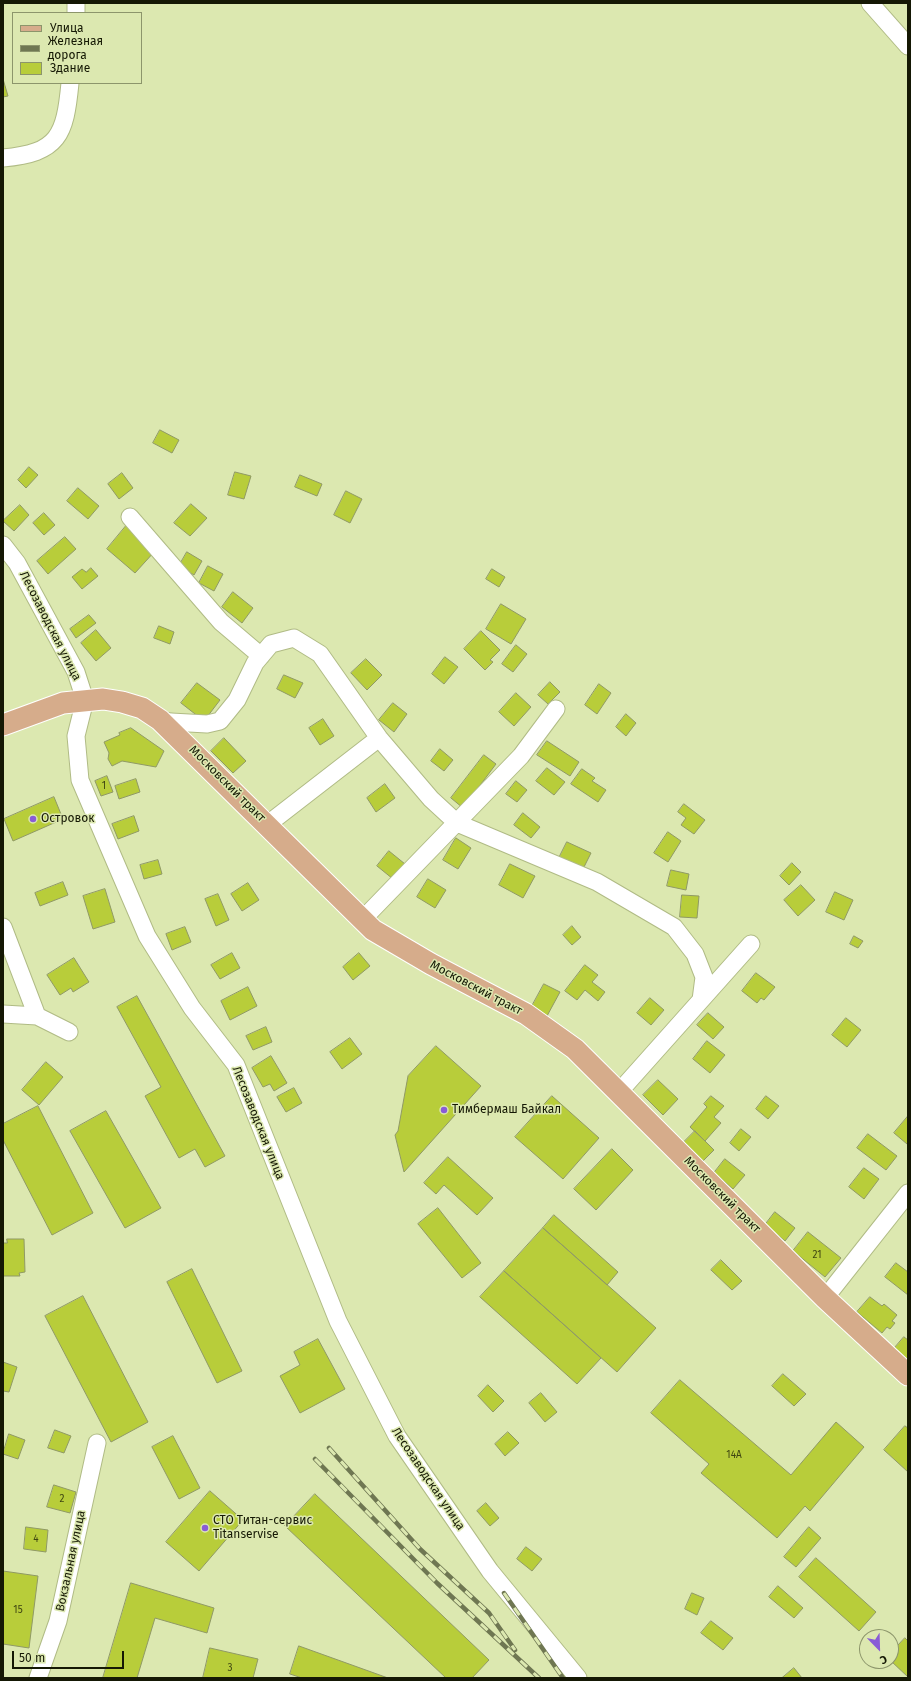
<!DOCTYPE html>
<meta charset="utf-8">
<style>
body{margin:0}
#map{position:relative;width:911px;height:1681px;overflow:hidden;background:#dce8b0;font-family:"Fira Sans",sans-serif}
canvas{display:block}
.frame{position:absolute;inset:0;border:4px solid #151804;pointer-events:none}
.legend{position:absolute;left:12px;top:12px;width:130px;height:72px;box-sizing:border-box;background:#dce8b0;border:1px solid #8c956b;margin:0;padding:5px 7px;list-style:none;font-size:12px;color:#151804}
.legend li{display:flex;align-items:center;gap:8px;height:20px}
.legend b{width:20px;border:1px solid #8c956b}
.north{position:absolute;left:859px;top:1629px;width:40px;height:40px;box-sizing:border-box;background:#dce8b0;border:1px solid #8c956b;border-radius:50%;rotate:157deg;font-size:11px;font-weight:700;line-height:16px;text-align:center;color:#151804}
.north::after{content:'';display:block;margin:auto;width:14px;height:18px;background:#895cd6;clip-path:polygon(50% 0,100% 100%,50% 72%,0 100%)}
.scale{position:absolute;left:12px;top:1651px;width:112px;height:18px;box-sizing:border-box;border:2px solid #151804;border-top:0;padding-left:5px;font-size:12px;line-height:14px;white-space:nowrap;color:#151804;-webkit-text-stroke:3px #dce8b0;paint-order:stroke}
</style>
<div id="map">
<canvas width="911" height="1681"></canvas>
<div class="frame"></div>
<ul class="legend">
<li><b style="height:5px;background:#d6ac8b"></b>Улица</li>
<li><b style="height:5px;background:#6f7752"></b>Железная дорога</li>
<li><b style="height:11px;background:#b8cd3a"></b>Здание</li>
</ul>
<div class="north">С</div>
<div class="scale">50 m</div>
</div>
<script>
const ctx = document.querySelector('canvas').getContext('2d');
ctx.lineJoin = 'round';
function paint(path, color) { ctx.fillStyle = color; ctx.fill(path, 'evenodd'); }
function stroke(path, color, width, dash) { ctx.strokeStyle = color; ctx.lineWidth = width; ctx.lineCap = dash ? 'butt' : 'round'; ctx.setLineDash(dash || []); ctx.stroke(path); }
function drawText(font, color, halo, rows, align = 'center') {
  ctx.font = font + ' "Fira Sans",sans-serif'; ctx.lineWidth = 3; ctx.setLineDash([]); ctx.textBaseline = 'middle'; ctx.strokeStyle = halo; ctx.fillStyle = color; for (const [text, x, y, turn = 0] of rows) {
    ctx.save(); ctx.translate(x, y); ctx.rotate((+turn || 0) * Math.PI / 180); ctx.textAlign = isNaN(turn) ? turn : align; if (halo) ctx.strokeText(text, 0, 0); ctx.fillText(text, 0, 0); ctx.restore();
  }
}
const building = new Path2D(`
 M 3,79 L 8,96 L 3,97 Z
 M 160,430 L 179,440 L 172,453 L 153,443 Z
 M 29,467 L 38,475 L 26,488 L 18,480 Z
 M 235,472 L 251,476 L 244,499 L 228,495 Z
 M 122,473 L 133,488 L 119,499 L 108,484 Z
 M 300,475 L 322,484 L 317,496 L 295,487 Z
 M 78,488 L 99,506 L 88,519 L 67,501 Z
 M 346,491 L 362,499 L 350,523 L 334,515 Z
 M 191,504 L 207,518 L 190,536 L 174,523 Z
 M 20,505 L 29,515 L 14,531 L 3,521 Z
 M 44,513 L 55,525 L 44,535 L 33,523 Z
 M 126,526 L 155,551 L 135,573 L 107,549 Z
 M 65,537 L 76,549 L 48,574 L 37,561 Z
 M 187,552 L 202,561 L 194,575 L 179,566 Z
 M 208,566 L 223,574 L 214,591 L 199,583 Z
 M 91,568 L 98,576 L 82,589 L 72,577 L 82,569 L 86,572 Z
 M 492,569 L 505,577 L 499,587 L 486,579 Z
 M 233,592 L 253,608 L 242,623 L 222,607 Z
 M 501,604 L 526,619 L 511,644 L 486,629 Z
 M 89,615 L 96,623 L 76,638 L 70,629 Z
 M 159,626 L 174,632 L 170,644 L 154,638 Z
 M 96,630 L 111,648 L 96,661 L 81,643 Z
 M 481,631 L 500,650 L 490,660 L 493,662 L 485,670 L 464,649 Z
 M 516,645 L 527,654 L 513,672 L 502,664 Z
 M 445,657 L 458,667 L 444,684 L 432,674 Z
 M 366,659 L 382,675 L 367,690 L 351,673 Z
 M 284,675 L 303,683 L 295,698 L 277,689 Z
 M 550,682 L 560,692 L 548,704 L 538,695 Z
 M 197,683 L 220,700 L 204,721 L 181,703 Z
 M 599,684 L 611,693 L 597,714 L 585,705 Z
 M 516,693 L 531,707 L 514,726 L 499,712 Z
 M 393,703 L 407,714 L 394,732 L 379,720 Z
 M 626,714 L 636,723 L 626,736 L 616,727 Z
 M 323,719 L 334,736 L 320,745 L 309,728 Z
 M 131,728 L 164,751 L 156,767 L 122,761 L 112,766 L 108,759 L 109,753 L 104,742 L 120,735 L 119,733 Z
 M 224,738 L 246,761 L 233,773 L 211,751 Z
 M 547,741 L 579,762 L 570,776 L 537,755 Z
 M 440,749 L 453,760 L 444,771 L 431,761 Z
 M 484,755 L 496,764 L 463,808 L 451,798 Z
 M 547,768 L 565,782 L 554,795 L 536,781 Z
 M 582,769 L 595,778 L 592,781 L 606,790 L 598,802 L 571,784 Z
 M 107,776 L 113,792 L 101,796 L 95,781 Z
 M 136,779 L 140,792 L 119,799 L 115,786 Z
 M 516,781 L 527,790 L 517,802 L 506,794 Z
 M 385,784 L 395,798 L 376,812 L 367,798 Z
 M 54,797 L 63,819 L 13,841 L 4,819 Z
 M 684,804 L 705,820 L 694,834 L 681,825 L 686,818 L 678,812 Z
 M 523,813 L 540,827 L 531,838 L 514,825 Z
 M 134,816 L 139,831 L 118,839 L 112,824 Z
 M 668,832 L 681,841 L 668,862 L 654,853 Z
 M 456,838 L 471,848 L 458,869 L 443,860 Z
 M 567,842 L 591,853 L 583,869 L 559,858 Z
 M 389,851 L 405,864 L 393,879 L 377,866 Z
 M 158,860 L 162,874 L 144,879 L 140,865 Z
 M 792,863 L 801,872 L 789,885 L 780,876 Z
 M 510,864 L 535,876 L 523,898 L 499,885 Z
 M 671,870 L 689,874 L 686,890 L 667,886 Z
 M 428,879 L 446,890 L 435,908 L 417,897 Z
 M 63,882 L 68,895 L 40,906 L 35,893 Z
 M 248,883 L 259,900 L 242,911 L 231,894 Z
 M 801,885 L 815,900 L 798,916 L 784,900 Z
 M 105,889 L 115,922 L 93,929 L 83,896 Z
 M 835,892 L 853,900 L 844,920 L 826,912 Z
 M 218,894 L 229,920 L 216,926 L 205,899 Z
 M 682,895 L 699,896 L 697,918 L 680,917 Z
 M 572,926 L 581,937 L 572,945 L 563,935 Z
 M 185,927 L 191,942 L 172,950 L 166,934 Z
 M 854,936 L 863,941 L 858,948 L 850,944 Z
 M 232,953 L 240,968 L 220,979 L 211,965 Z
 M 359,953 L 370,966 L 353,980 L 343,967 Z
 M 74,958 L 89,982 L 73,992 L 71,988 L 60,995 L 47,975 Z
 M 585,965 L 598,975 L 592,982 L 605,992 L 598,1001 L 585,990 L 577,1000 L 565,991 Z
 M 756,973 L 775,987 L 764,1000 L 761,998 L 757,1003 L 742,991 Z
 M 544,984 L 560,992 L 547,1016 L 531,1008 Z
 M 248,987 L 257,1006 L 230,1020 L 221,1001 Z
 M 137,996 L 225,1156 L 205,1167 L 195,1149 L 179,1158 L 145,1096 L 161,1087 L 117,1007 Z
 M 650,998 L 664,1010 L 651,1025 L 637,1013 Z
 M 708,1013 L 724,1027 L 713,1039 L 697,1025 Z
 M 846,1018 L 861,1030 L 847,1047 L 832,1035 Z
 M 266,1027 L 272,1042 L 253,1050 L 246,1036 Z
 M 350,1038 L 362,1054 L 342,1069 L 330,1052 Z
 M 707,1041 L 725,1055 L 710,1073 L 693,1059 Z
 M 436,1046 L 481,1086 L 404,1172 L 395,1135 L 398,1131 L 408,1076 Z
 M 271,1056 L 287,1083 L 274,1091 L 270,1084 L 263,1087 L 252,1068 Z
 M 46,1062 L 63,1077 L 39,1105 L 22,1090 Z
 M 658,1080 L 678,1099 L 663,1115 L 643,1095 Z
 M 294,1088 L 302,1103 L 286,1112 L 277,1097 Z
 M 552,1096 L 599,1138 L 563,1179 L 515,1137 Z
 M 711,1096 L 724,1106 L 714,1117 L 721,1123 L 705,1141 L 690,1127 L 707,1107 L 704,1104 Z
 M 766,1096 L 779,1106 L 768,1119 L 756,1109 Z
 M 38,1106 L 93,1213 L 52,1235 L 3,1140 L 3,1124 Z
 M 106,1111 L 161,1208 L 125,1228 L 70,1131 Z
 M 908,1116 L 908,1143 L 907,1144 L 894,1133 Z
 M 741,1129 L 751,1137 L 739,1151 L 730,1143 Z
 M 695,1131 L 714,1150 L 703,1161 L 684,1142 Z
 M 868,1134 L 897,1156 L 886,1170 L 857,1148 Z
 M 612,1149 L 633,1170 L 596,1210 L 574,1189 Z
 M 448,1157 L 493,1198 L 477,1215 L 444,1185 L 436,1194 L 424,1183 Z
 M 725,1159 L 745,1175 L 733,1189 L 714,1173 Z
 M 864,1168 L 879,1179 L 864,1199 L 849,1187 Z
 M 438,1208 L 481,1263 L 462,1278 L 418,1224 Z
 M 775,1212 L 795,1228 L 785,1241 L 765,1225 Z
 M 554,1215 L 618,1272 L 607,1285 L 543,1228 Z
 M 543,1228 L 656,1328 L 617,1372 L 504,1271 Z
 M 808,1232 L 841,1258 L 825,1277 L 793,1251 Z
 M 7,1239 L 24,1239 L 25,1272 L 19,1273 L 20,1276 L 3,1276 L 3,1243 L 7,1243 Z
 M 721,1260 L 742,1281 L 732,1290 L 711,1270 Z
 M 896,1263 L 908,1272 L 908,1295 L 885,1277 Z
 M 192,1269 L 242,1371 L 217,1383 L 167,1282 Z
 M 504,1271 L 601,1358 L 577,1384 L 480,1297 Z
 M 83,1296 L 148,1422 L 111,1442 L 45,1316 Z
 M 870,1297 L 882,1306 L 884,1304 L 897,1315 L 892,1321 L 895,1323 L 890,1329 L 887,1327 L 882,1333 L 857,1312 Z
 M 904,1337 L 908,1340 L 908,1363 L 892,1351 Z
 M 318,1339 L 345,1389 L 300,1413 L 280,1376 L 300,1365 L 294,1352 Z
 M 3,1362 L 17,1367 L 9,1392 L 3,1391 Z
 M 783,1374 L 806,1394 L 794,1406 L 772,1386 Z
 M 680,1380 L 791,1475 L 836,1422 L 864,1447 L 810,1511 L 805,1506 L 777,1538 L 701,1473 L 709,1464 L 651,1413 Z
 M 488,1385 L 504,1401 L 493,1412 L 478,1396 Z
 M 541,1393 L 557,1412 L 545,1422 L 529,1403 Z
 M 905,1426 L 908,1428 L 908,1472 L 884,1450 Z
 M 55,1430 L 71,1436 L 64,1453 L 48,1448 Z
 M 508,1432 L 519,1443 L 505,1456 L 495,1444 Z
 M 9,1434 L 25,1440 L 18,1459 L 3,1454 Z
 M 173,1436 L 200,1488 L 179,1499 L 152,1447 Z
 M 54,1485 L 76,1492 L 70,1513 L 47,1507 Z
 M 210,1491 L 243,1520 L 199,1571 L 166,1542 Z
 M 315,1494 L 489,1660 L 472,1678 L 446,1678 L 285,1526 Z
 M 486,1503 L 499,1518 L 490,1526 L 477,1511 Z
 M 26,1527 L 48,1530 L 46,1552 L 24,1549 Z
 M 809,1527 L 821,1538 L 796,1567 L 784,1557 Z
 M 526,1547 L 542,1559 L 532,1571 L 517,1559 Z
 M 816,1558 L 876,1612 L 859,1631 L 799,1577 Z
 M 3,1571 L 38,1576 L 29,1648 L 3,1644 Z
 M 131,1583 L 214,1608 L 207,1633 L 155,1618 L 137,1678 L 103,1678 Z
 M 778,1586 L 803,1608 L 794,1618 L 769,1597 Z
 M 692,1593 L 704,1598 L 697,1615 L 685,1609 Z
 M 711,1621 L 733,1638 L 723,1650 L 701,1633 Z
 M 905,1638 L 908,1641 L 908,1677 L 891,1661 L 891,1653 Z
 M 299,1646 L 388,1678 L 302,1678 L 290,1674 Z
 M 210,1648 L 258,1659 L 253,1678 L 203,1678 Z
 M 794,1668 L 802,1678 L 782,1678 Z`);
paint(building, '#b8cd3a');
stroke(building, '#8f9965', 1);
const minor = new Path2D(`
 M 76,3 L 76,13
 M 870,3 L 908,46
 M 3,158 C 59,153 65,135 70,83
 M 130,517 L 221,622 L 261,656
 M 3,545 L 17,563 L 76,672 L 85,700 L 76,736 L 80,780 L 147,936 L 192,1008 L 236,1065 L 338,1321 L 397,1436 L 490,1571 L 578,1678
 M 160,720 L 171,722 L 207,724 L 220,721 L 237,700 L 255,663 L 271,644 L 294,638 L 320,654 L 379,738 L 431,799 L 457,823 L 597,882 L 674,927 L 695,954 L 704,977 L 701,1000
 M 268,824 L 379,738
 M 362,920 L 521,756 L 556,709
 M 3,927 L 37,1016
 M 3,1014 L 37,1016 L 69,1032
 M 619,1092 L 751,944
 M 825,1298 L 908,1193
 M 38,1678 L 58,1621 L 97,1443`);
const major = new Path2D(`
 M 3,725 L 63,703 L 103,699 L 122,702 L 142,708 L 160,720 L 373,930 L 431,964 L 526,1014 L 575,1049 L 825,1298 L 908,1375`);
stroke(minor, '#b0bb85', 19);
stroke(major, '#fff', 23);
stroke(minor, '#fff', 17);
stroke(major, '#d6ac8b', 21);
const rail = new Path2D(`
 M 329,1448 L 420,1549 L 489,1613 L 515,1650
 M 315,1459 L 437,1583 L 539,1678
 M 504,1593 L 563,1678`);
stroke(rail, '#6f7752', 4.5);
stroke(rail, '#dce8b0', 3, [9]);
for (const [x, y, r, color] of [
 [33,819,4,"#895cd6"],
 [444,1110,4,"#895cd6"],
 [205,1528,4,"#895cd6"]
]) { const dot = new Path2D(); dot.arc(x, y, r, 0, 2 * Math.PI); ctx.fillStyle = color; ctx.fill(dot); stroke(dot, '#dce8b0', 1.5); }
drawText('10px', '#3e4512', null, [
 ["1",104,786],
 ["21",817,1255],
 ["14А",734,1455],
 ["2",62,1499],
 ["4",36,1539],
 ["15",18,1610],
 ["3",230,1668]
]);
drawText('12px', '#151804', '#dce8b0', [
 ["Лесозаводская улица",50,626,63],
 ["Московский тракт",227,784,45],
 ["Московский тракт",476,988,28],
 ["Лесозаводская улица",258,1123,68],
 ["Московский тракт",722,1195,45],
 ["Лесозаводская улица",428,1479,56],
 ["Вокзальная улица",71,1561,-78]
]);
drawText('12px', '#151804', '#dce8b0', [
 ["Островок",41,819],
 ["Тимбермаш Байкал",452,1110],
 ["СТО Титан-сервис",213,1521],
 ["Titanservise",213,1535]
], 'left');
</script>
